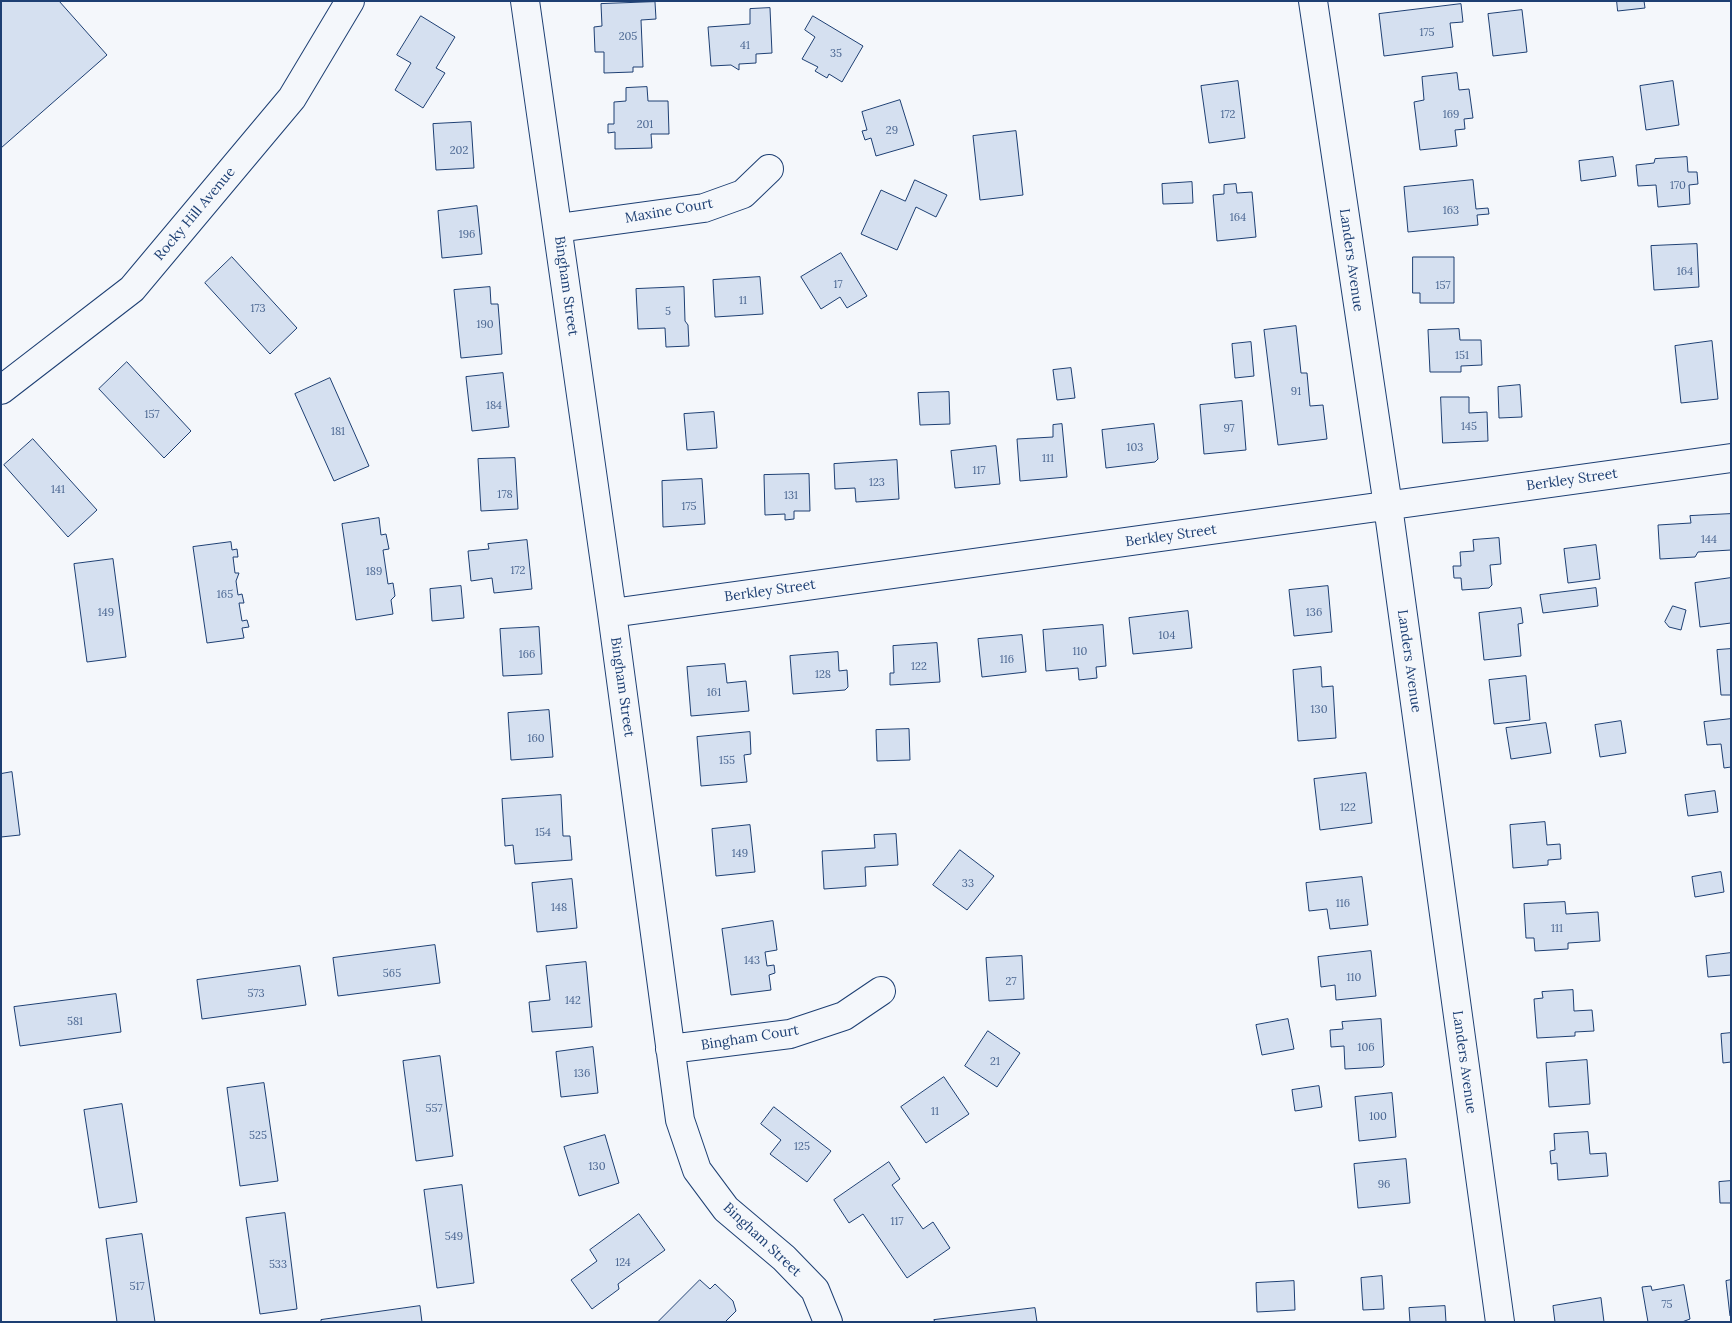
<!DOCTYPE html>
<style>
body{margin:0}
#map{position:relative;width:1732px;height:1323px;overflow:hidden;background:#f4f7fb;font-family:Lora,serif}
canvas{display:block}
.frame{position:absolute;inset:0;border:2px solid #1d3f73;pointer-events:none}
</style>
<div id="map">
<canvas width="1732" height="1323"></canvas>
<div class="frame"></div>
</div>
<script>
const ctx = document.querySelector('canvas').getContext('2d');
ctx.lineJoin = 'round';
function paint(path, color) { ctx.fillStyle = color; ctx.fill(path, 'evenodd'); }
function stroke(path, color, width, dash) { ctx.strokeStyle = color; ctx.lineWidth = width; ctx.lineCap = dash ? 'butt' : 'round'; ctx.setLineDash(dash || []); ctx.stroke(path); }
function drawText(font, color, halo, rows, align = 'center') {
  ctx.font = font + ' Lora,serif'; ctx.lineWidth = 4; ctx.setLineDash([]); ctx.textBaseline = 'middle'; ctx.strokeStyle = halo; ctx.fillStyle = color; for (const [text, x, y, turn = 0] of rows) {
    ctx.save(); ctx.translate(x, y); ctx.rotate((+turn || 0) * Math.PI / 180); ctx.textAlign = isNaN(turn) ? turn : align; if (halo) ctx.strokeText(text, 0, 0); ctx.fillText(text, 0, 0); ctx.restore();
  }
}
const building = new Path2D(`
 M 1,1 L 59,1 L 107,55 L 1,148 Z
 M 1617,1 L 1644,1 L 1645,8 L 1618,11 Z
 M 655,2 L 656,19 L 641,20 L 643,67 L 633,67 L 633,72 L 604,73 L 604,52 L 595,52 L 594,27 L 602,26 L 601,4 Z
 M 1461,4 L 1463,22 L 1450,23 L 1453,47 L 1384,56 L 1379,14 Z
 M 770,8 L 772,53 L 756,54 L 756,63 L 739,64 L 739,70 L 731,65 L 711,66 L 708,27 L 750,24 L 750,9 Z
 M 1522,10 L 1527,52 L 1493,56 L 1488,14 Z
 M 421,16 L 455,37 L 436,68 L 445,73 L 423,108 L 395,90 L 411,63 L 397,55 Z
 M 813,16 L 863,46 L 842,82 L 829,74 L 827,78 L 815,71 L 818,67 L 802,59 L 815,37 L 805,30 Z
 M 1457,73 L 1459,90 L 1469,89 L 1473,118 L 1464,119 L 1465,129 L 1455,130 L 1457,146 L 1420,150 L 1414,102 L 1424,100 L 1422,77 Z
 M 1238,81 L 1245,138 L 1209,143 L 1201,86 Z
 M 1673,81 L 1679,125 L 1646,130 L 1640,86 Z
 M 647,87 L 648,101 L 668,101 L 669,134 L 651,134 L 652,148 L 615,149 L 615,132 L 608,133 L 608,124 L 614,124 L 614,102 L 626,101 L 626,88 Z
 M 900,100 L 914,145 L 876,156 L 871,138 L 865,140 L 862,131 L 867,130 L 862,112 Z
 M 471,122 L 474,168 L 436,170 L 433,124 Z
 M 1016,131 L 1023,195 L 980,200 L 973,136 Z
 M 1613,157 L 1616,176 L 1581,181 L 1579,161 Z
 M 1687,157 L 1688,172 L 1697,172 L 1698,184 L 1689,185 L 1690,204 L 1658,207 L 1656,185 L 1638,186 L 1636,165 L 1654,163 L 1655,159 Z
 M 915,180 L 947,195 L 936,217 L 916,207 L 897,250 L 861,234 L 881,190 L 905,201 Z
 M 1473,180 L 1476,209 L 1488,208 L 1489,214 L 1477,215 L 1478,225 L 1408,232 L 1404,187 Z
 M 1192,182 L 1193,203 L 1163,204 L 1162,184 Z
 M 1236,184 L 1237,193 L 1252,192 L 1256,237 L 1217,241 L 1213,195 L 1224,194 L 1224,185 Z
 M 477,206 L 482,254 L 442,258 L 438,211 Z
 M 1697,244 L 1699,287 L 1654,290 L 1651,246 Z
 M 841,253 L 867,296 L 847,308 L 840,297 L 821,309 L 801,277 Z
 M 232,257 L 297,328 L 270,354 L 205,283 Z
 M 1413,257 L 1454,257 L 1454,303 L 1420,303 L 1420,293 L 1413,293 Z
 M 760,277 L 763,314 L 715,317 L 713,280 Z
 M 490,287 L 491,304 L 498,304 L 502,354 L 461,358 L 454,290 Z
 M 684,287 L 685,321 L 688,325 L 689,346 L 666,347 L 665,328 L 638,329 L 636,289 Z
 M 1296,326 L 1301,373 L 1307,373 L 1310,406 L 1323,405 L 1327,439 L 1278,445 L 1264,330 Z
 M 1459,329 L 1460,340 L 1481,340 L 1482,365 L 1461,366 L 1461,372 L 1430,372 L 1428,330 Z
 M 1712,341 L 1718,399 L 1681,403 L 1675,346 Z
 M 1251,342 L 1254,376 L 1235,378 L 1232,344 Z
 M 127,362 L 191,431 L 164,458 L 99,389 Z
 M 1071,368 L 1075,398 L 1057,400 L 1053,370 Z
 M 503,373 L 509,427 L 472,431 L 466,377 Z
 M 330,378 L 369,466 L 334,481 L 295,394 Z
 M 1520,385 L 1522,417 L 1499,418 L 1498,387 Z
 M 949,392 L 950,424 L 920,425 L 918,393 Z
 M 1441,397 L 1469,397 L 1469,413 L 1487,412 L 1488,441 L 1443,443 Z
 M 1242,401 L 1246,450 L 1204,454 L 1200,405 Z
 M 714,412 L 717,448 L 687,450 L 684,414 Z
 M 1062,424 L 1067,477 L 1020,481 L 1017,439 L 1053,437 L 1053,425 Z
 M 1154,424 L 1158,459 L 1155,462 L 1106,468 L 1102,430 Z
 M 33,439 L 97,510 L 68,537 L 4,465 Z
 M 996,446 L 1000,484 L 955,488 L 951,451 Z
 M 515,458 L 518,509 L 481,511 L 478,459 Z
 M 897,460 L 899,499 L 856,502 L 855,488 L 835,489 L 834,464 Z
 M 809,474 L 810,511 L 794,511 L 794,519 L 785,520 L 785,514 L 765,515 L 764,475 Z
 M 702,479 L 705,524 L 663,527 L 662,481 Z
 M 1731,514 L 1731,550 L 1698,552 L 1695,557 L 1660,559 L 1658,525 L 1691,523 L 1690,516 Z
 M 379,518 L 381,535 L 386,534 L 389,549 L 383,550 L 388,584 L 393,583 L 395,596 L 391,600 L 393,614 L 356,620 L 342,524 Z
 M 1499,538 L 1501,564 L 1490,565 L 1492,585 L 1489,588 L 1462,590 L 1461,578 L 1454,578 L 1453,566 L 1461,566 L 1460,552 L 1474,551 L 1473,540 Z
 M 527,540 L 532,589 L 494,593 L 492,578 L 471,581 L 468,551 L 489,549 L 488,544 Z
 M 231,542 L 232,550 L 237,549 L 238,557 L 233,557 L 235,573 L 239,573 L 236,581 L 238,595 L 242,594 L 244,603 L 239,603 L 242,621 L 247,620 L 249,627 L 242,628 L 244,638 L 207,643 L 193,547 Z
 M 1596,545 L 1600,579 L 1568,583 L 1564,549 Z
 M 113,559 L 126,657 L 87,662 L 74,564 Z
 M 1731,578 L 1731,623 L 1700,627 L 1695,583 Z
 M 461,586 L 464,618 L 432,621 L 430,589 Z
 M 1328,586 L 1332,632 L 1294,636 L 1289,590 Z
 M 1596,588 L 1598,606 L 1543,613 L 1540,595 Z
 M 1673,606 L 1686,610 L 1681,630 L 1669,627 L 1665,622 Z
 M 1521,608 L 1523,623 L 1518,624 L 1521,656 L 1484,660 L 1479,613 Z
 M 1188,611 L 1192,648 L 1133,654 L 1129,618 Z
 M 1103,625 L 1106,666 L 1096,667 L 1097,678 L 1079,680 L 1078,668 L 1046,671 L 1043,630 Z
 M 539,627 L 542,674 L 503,676 L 500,629 Z
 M 1022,635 L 1026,672 L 982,677 L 978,639 Z
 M 937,643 L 940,682 L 890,685 L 890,673 L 894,673 L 893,646 Z
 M 1731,649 L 1731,695 L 1721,695 L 1717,650 Z
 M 838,652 L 839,671 L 847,670 L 848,687 L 845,690 L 793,694 L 790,656 Z
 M 725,664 L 727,683 L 746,681 L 749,711 L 691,716 L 687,667 Z
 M 1321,667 L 1322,687 L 1333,686 L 1336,738 L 1298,741 L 1293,670 Z
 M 1526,676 L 1530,720 L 1494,724 L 1489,680 Z
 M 549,710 L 553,757 L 511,760 L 508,713 Z
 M 1731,719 L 1731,767 L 1724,768 L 1721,744 L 1707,745 L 1704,722 Z
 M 1621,721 L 1626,753 L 1600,757 L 1595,725 Z
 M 1546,723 L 1551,753 L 1511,759 L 1506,728 Z
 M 909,729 L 910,760 L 877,761 L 876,730 Z
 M 750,732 L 751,754 L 744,755 L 747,782 L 701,786 L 697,737 Z
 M 12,772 L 20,835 L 1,837 L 1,774 Z
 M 1366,773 L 1372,823 L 1320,830 L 1314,779 Z
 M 1715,791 L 1718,812 L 1688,816 L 1685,795 Z
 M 561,795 L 563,836 L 570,836 L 572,860 L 515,864 L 513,845 L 505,846 L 502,799 Z
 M 1545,822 L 1547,845 L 1560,844 L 1561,859 L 1548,860 L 1548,865 L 1513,868 L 1510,825 Z
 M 750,825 L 755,872 L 716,876 L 712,829 Z
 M 896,834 L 898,865 L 865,867 L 866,886 L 824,889 L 822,851 L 875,848 L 874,835 Z
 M 960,850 L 994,876 L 967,910 L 933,885 Z
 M 1721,872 L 1724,892 L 1695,897 L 1692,877 Z
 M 1362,877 L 1368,925 L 1330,929 L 1327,909 L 1309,911 L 1306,883 Z
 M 572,879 L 577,928 L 537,932 L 532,883 Z
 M 1565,902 L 1566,914 L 1598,912 L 1600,941 L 1568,943 L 1568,949 L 1535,951 L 1534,938 L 1526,938 L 1524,904 Z
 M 773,921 L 777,950 L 765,952 L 767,966 L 774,965 L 775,973 L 769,975 L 771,990 L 731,995 L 722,929 Z
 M 435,945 L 440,983 L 338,996 L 333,958 Z
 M 1371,951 L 1376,996 L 1336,1000 L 1335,985 L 1321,987 L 1318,957 Z
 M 1731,953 L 1731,975 L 1708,977 L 1706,956 Z
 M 1022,956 L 1024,999 L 989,1001 L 986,958 Z
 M 586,962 L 592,1027 L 532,1032 L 529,1002 L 550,1000 L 546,966 Z
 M 300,966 L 306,1005 L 202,1019 L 197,980 Z
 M 1573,990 L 1574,1011 L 1592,1010 L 1594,1031 L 1575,1032 L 1575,1036 L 1537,1038 L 1534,999 L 1543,998 L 1542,992 Z
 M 116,994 L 121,1032 L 20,1046 L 14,1007 Z
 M 1288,1019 L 1294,1049 L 1262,1055 L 1256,1025 Z
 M 1381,1019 L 1384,1065 L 1382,1067 L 1345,1069 L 1344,1046 L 1331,1047 L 1330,1030 L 1343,1029 L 1342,1022 Z
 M 988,1031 L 1020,1053 L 997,1087 L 965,1066 Z
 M 1731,1033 L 1731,1062 L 1723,1063 L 1721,1034 Z
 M 593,1047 L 598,1093 L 561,1097 L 556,1052 Z
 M 440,1056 L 453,1156 L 416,1161 L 403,1061 Z
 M 1587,1060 L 1590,1104 L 1549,1107 L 1546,1063 Z
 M 944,1077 L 969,1114 L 926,1143 L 901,1107 Z
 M 264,1083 L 278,1181 L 240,1186 L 227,1088 Z
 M 1319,1086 L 1322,1107 L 1295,1111 L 1292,1090 Z
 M 1392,1093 L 1396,1137 L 1359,1141 L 1355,1097 Z
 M 122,1104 L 137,1202 L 99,1208 L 84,1110 Z
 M 774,1107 L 831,1151 L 807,1182 L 770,1154 L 781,1140 L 761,1124 Z
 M 1588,1132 L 1590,1154 L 1606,1153 L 1608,1176 L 1558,1180 L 1557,1163 L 1551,1164 L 1550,1151 L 1555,1150 L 1554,1134 Z
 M 605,1135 L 619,1183 L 579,1196 L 564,1147 Z
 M 1406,1159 L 1410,1203 L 1358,1208 L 1354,1164 Z
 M 889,1162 L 900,1179 L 892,1185 L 923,1229 L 933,1222 L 950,1248 L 907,1278 L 863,1214 L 849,1223 L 834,1200 Z
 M 1731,1181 L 1731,1203 L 1720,1203 L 1719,1182 Z
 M 462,1185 L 474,1283 L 437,1288 L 424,1190 Z
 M 285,1213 L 297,1309 L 260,1314 L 246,1218 Z
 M 639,1214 L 665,1250 L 618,1284 L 619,1289 L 592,1309 L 571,1280 L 597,1261 L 590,1250 Z
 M 142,1234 L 155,1322 L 117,1322 L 106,1239 Z
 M 1382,1276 L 1384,1309 L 1363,1310 L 1361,1278 Z
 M 700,1280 L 710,1289 L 715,1284 L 733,1301 L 736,1311 L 725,1322 L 658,1322 Z
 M 1731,1280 L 1731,1316 L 1730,1316 L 1726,1281 Z
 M 1294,1281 L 1295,1310 L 1257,1312 L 1256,1283 Z
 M 1684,1285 L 1690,1319 L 1682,1322 L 1648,1322 L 1642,1287 L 1651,1286 L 1652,1290 Z
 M 1601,1298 L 1604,1322 L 1555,1322 L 1553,1306 Z
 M 420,1306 L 422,1322 L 321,1322 L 321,1320 Z
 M 1445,1306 L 1446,1322 L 1410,1322 L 1409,1308 Z
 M 1035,1308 L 1037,1322 L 935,1322 L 934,1320 Z`);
paint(building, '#d5e0f0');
stroke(building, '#1d3f73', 1);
const street = new Path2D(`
 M 525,1 L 612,613 L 680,1120 L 697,1170 L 726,1209 L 784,1258 L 815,1290 L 828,1322
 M 1313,1 L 1388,506 L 1500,1322
 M 558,228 L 704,208 L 743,194 L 769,169
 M 1,390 L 132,289 L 292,98 L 350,1
 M 612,613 L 1731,458
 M 670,1049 L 790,1034 L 844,1016 L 881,991`);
stroke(street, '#1d3f73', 30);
stroke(street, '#f4f7fb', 28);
drawText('11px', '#4b6792', null, [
 ["175",1427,33],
 ["205",628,37],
 ["41",745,46],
 ["35",836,54],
 ["172",1228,115],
 ["169",1451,115],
 ["201",645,125],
 ["29",892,131],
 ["202",459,151],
 ["170",1678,186],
 ["163",1451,211],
 ["164",1238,218],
 ["196",467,235],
 ["164",1685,272],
 ["17",838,285],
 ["157",1443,286],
 ["11",743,301],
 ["173",258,309],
 ["5",668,312],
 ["190",485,325],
 ["151",1462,356],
 ["91",1296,392],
 ["184",494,406],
 ["157",152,415],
 ["145",1469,427],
 ["97",1229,429],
 ["181",338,432],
 ["103",1135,448],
 ["111",1048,459],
 ["117",979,471],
 ["123",877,483],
 ["141",58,490],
 ["178",505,495],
 ["131",791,496],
 ["175",689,507],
 ["144",1709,540],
 ["172",518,571],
 ["189",374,572],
 ["165",225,595],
 ["149",106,613],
 ["136",1314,613],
 ["104",1167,636],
 ["110",1080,652],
 ["166",527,655],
 ["116",1007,660],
 ["122",919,667],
 ["128",823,675],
 ["161",714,693],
 ["130",1319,710],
 ["160",536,739],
 ["155",727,761],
 ["122",1348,808],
 ["154",543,833],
 ["149",740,854],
 ["33",968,884],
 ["116",1343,904],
 ["148",559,908],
 ["111",1557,929],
 ["143",752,961],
 ["565",392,974],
 ["110",1354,978],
 ["27",1011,982],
 ["573",256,994],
 ["142",573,1001],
 ["581",75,1022],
 ["106",1366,1048],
 ["21",995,1062],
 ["136",582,1074],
 ["557",434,1109],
 ["11",935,1112],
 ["100",1378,1117],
 ["525",258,1136],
 ["125",802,1147],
 ["130",597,1167],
 ["96",1384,1185],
 ["117",897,1222],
 ["549",454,1237],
 ["124",623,1263],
 ["533",278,1265],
 ["517",137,1287],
 ["75",1667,1305]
]);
drawText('14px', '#1d3f73', '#f4f7fb', [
 ["Maxine Court",669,211,-10],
 ["Rocky Hill Avenue",195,214,-50],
 ["Landers Avenue",1351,260,82],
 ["Bingham Street",566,286,82],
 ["Berkley Street",1572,480,-8],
 ["Berkley Street",1171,536,-8],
 ["Berkley Street",770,591,-8],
 ["Landers Avenue",1409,661,82],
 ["Bingham Street",622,687,82],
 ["Bingham Court",750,1038,-9],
 ["Landers Avenue",1464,1062,82],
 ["Bingham Street",762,1240,43]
]);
</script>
